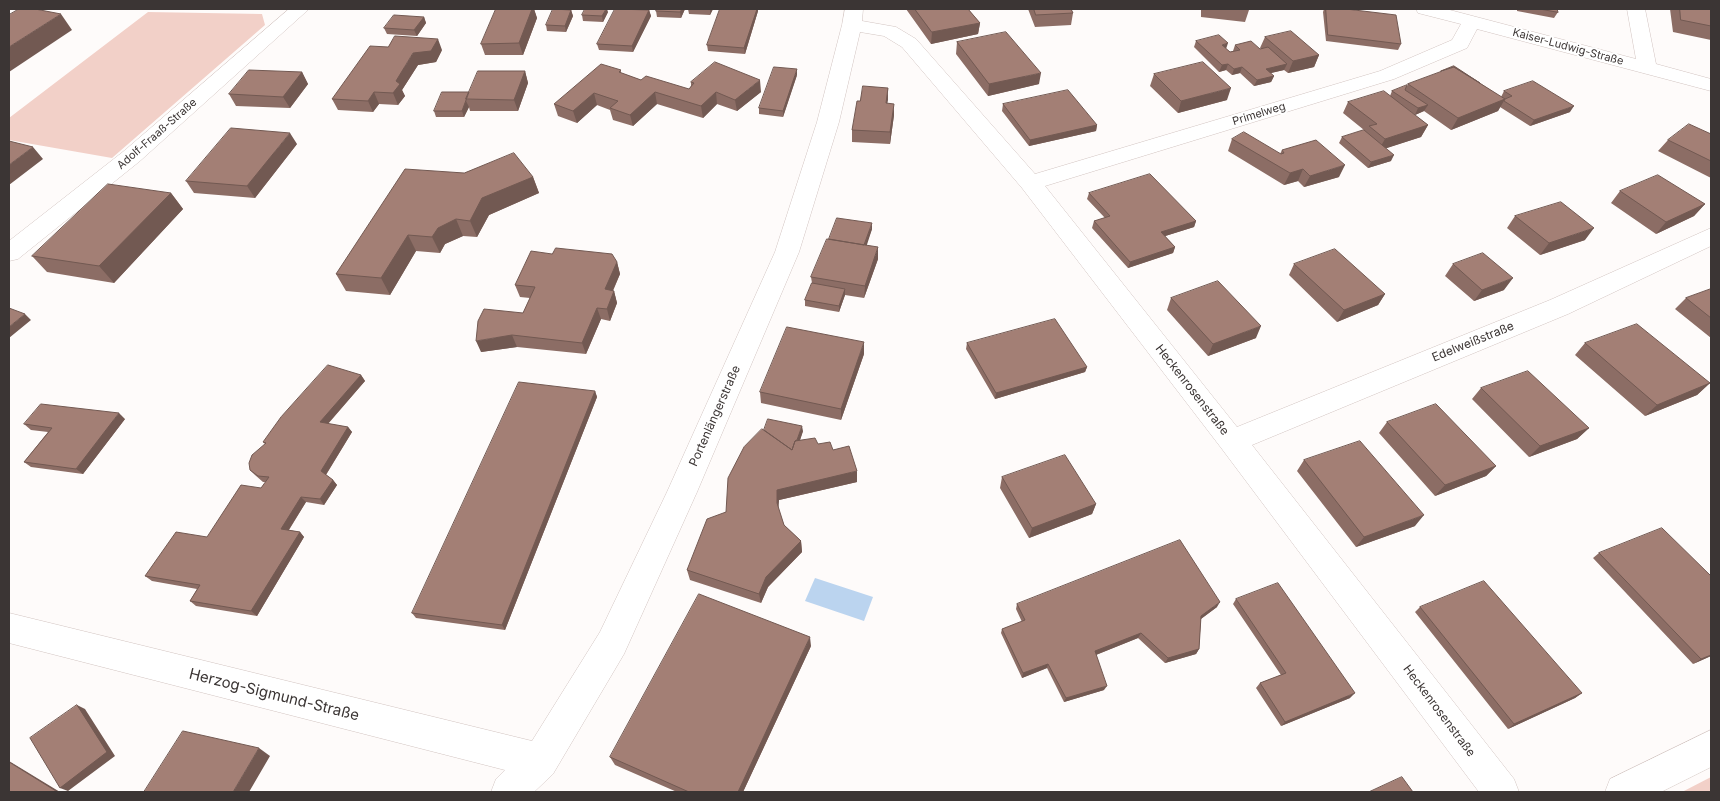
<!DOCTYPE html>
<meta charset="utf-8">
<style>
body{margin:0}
#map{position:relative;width:1720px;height:801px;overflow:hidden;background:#fefbfa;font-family:Inter,sans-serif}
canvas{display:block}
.frame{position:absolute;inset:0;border:10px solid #3b3534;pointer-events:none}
</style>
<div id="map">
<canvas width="1720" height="801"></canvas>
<div class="frame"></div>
</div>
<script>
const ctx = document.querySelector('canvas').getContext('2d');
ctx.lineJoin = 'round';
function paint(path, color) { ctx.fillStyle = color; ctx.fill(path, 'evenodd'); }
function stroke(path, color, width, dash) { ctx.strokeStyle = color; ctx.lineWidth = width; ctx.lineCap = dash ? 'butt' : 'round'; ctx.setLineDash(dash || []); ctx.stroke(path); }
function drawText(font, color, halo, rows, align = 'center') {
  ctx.font = font + ' Inter,sans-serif'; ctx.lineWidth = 4; ctx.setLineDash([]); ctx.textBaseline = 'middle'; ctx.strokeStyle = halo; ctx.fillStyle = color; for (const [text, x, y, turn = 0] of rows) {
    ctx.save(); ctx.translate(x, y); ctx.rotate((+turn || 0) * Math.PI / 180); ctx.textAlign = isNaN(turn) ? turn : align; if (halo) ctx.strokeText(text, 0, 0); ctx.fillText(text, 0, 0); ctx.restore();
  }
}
paint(new Path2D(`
 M 148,12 L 262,14 L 265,25 L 112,158 L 9,140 L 9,118 Z
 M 1711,777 L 1711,792 L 1682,792 Z`), '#f2d0c8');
paint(new Path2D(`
 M 815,578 L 873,597 L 864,621 L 805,601 Z`), '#bbd4ef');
const street = new Path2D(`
 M 289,9 L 309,9 L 140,161 L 18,259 L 9,261 L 9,241 L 124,151 Z
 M 845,9 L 863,9 L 862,21 L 896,27 L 916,39 L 1035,174 L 1380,71 L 1452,40 L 1461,24 L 1418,13 L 1416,9 L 1446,9 L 1636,59 L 1627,9 L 1645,9 L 1656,64 L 1711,79 L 1711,91 L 1477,29 L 1467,48 L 1394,79 L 1045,186 L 1237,427 L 1550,300 L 1711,228 L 1711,246 L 1568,314 L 1252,445 L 1514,779 L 1519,792 L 1479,792 L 1222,449 L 1022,188 L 902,47 L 884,36 L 860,32 L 839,122 L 799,252 L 697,492 L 624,654 L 553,774 L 534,792 L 491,792 L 496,779 L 505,770 L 9,643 L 9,613 L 532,741 L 600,632 L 667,492 L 775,252 L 817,122 L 842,25 Z
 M 1711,730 L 1711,767 L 1661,792 L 1605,792 L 1610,779 Z`);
stroke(street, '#d2c4c1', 1);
paint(street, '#fff');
paint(new Path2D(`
 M 496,9 L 534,9 L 537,18 L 523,55 L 485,55 L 481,44 Z
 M 657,9 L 685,9 L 681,18 L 657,17 L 656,11 Z
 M 688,9 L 713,9 L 710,15 L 689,14 Z
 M 720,9 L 758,9 L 758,11 L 745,54 L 708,51 L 707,45 Z
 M 906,9 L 968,9 L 980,23 L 978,34 L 931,44 Z
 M 1028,9 L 1071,9 L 1073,13 L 1071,25 L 1035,27 Z
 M 1128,9 L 1149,9 L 1148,10 Z
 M 1201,9 L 1249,9 L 1249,10 L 1245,22 L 1201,17 Z
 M 1324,9 L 1346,9 L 1401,44 L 1398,50 L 1326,41 L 1323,12 Z
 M 1517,9 L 1557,9 L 1558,12 L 1554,18 L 1517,11 Z
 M 1670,9 L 1711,9 L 1711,40 L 1673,32 Z
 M 571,10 L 573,16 L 566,32 L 547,31 L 546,25 Z
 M 649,10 L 651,16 L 633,52 L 599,50 L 597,44 Z
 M 608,12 L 603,22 L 583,21 L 582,15 Z
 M 424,17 L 426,23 L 417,36 L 387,34 L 384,28 Z
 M 1265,37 L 1319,55 L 1314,67 L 1288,73 L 1284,70 L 1270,73 L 1274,76 L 1271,82 L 1254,86 L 1240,73 L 1232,75 L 1226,70 L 1219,72 L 1194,47 L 1196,41 L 1226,49 L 1230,52 L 1233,51 L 1235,45 L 1260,49 L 1261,49 L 1260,48 Z
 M 957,42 L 1039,84 L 988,96 L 956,54 Z
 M 442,50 L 436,62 L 418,65 L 402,90 L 405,96 L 398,105 L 379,104 L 373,112 L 338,110 L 332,99 Z
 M 621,70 L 621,73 L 641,80 L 689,89 L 691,86 L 691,82 L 761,92 L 737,111 L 717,104 L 703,118 L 657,104 L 633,126 L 613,120 L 610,110 L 597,105 L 577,123 L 558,116 L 554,104 Z
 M 525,71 L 528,83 L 518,111 L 470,111 L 469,107 L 464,117 L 436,117 L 434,111 Z
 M 302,72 L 308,84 L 290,108 L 236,106 L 229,94 Z
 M 1441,72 L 1480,83 L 1501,97 L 1504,91 L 1570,112 L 1530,126 L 1500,107 L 1498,111 L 1451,130 L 1424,111 L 1415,115 L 1404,107 L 1428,125 L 1421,137 L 1386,148 L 1391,161 L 1368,168 L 1339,143 L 1342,137 L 1364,130 L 1343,113 L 1348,102 L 1390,96 L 1392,91 L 1407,86 L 1408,84 Z
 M 1154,74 L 1227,100 L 1178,113 L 1150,86 Z
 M 797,75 L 783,117 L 759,114 L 759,108 Z
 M 888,88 L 887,103 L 894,115 L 890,144 L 852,142 L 852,130 L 860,101 Z
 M 1003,104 L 1097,125 L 1096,131 L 1029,146 L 1002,111 Z
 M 1711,134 L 1711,178 L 1658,151 L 1668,140 Z
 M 1232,139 L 1280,154 L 1282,150 L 1339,177 L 1304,187 L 1298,181 L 1284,185 L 1228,151 Z
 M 297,144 L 255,198 L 194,193 L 186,181 Z
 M 464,173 L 533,177 L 539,193 L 489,215 L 477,237 L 463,236 L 445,244 L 440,253 L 416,251 L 390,295 L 346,291 L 336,274 Z
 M 1620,191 L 1705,204 L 1694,216 L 1656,234 L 1611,203 Z
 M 171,193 L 183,209 L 114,283 L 47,272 L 32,256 Z
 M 1089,193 L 1196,221 L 1194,227 L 1165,236 L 1175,247 L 1173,253 L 1128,268 L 1092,228 L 1094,221 L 1105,218 L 1087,199 Z
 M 1515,216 L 1585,240 L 1540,255 L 1507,228 Z
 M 872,229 L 866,245 L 878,259 L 864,298 L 845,295 L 839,312 L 805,306 L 805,300 L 812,283 L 811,277 L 829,239 Z
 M 617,262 L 620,274 L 613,291 L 614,291 L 617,303 L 610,321 L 601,319 L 586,354 L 517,347 L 481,352 L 523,313 L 530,298 L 520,297 L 515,285 Z
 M 1294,264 L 1385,294 L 1378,305 L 1337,322 L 1289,275 Z
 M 1453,264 L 1504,290 L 1474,301 L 1445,276 Z
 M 1711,289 L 1711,338 L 1675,309 L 1686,298 Z
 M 1171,298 L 1256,338 L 1208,356 L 1167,310 Z
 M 967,343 L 1087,367 L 1085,372 L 995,399 L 966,349 Z
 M 1585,343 L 1710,383 L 1697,395 L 1645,416 L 1575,355 Z
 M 864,354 L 841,420 L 761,403 L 760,392 Z
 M 361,375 L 365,381 L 328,424 L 348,427 L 352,432 L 326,475 L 333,480 L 337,485 L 324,505 L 306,502 L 289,530 L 300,532 L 304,537 L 257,616 L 196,606 L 190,601 L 197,589 L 152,581 L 145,576 L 207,537 L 261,488 L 266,482 L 263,482 L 255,475 L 250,470 L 265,444 L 263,442 Z
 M 1481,388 L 1589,428 L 1577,439 L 1529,457 L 1472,399 Z
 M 595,391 L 597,397 L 505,630 L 416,618 L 412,613 Z
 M 125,419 L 83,474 L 31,467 L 24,462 L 48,432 L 31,430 L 24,424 Z
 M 1387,422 L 1496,466 L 1486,476 L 1435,496 L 1379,433 Z
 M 764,430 L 803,431 L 800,440 L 833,450 L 857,482 L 779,500 L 778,508 L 784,525 L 801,541 L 802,552 L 768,587 L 761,603 L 690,580 L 687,570 L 726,512 Z
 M 1304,460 L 1415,526 L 1356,547 L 1297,471 Z
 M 1002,477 L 1096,504 L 1092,514 L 1029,538 L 1000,488 Z
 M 1599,553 L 1711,576 L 1711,656 L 1693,664 L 1593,558 Z
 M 1236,599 L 1350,698 L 1281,726 L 1256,688 L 1260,683 L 1281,675 L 1233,604 Z
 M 1017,604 L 1217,607 L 1201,619 L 1199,649 L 1196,654 L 1165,663 L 1138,638 L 1096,655 L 1104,690 L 1064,702 L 1047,668 L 1022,678 L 1001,633 L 1002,629 L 1022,622 L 1016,609 Z
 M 1420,607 L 1582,693 L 1575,698 L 1508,729 L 1415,612 Z
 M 811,646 L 743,792 L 677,792 L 615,765 L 610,757 Z`), '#8c6d65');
paint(new Path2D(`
 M 532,9 L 534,9 L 537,18 L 523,55 L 519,43 Z
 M 606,9 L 607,9 L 608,12 L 603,22 L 602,16 Z
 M 682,9 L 685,9 L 681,18 L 680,12 Z
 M 710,9 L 713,9 L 710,15 Z
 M 757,9 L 758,9 L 758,11 L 745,54 L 744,48 Z
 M 571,10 L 573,16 L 566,32 L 565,26 Z
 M 649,10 L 651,16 L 633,52 L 632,46 Z
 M 61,14 L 72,30 L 9,72 L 9,47 Z
 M 424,17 L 426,23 L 417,36 L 414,30 Z
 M 980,23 L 978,34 L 931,44 L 932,32 Z
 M 438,39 L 442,50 L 436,62 L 418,65 L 402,90 L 405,96 L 398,105 L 393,93 L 396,81 L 413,53 Z
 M 1228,43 L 1226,49 L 1222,45 Z
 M 1319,55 L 1314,67 L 1288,73 L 1293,61 Z
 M 1228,64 L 1226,70 L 1219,72 L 1222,65 Z
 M 1287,64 L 1284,70 L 1263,75 L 1266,69 Z
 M 1242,67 L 1240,73 L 1232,75 L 1234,69 Z
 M 797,69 L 797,75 L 783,117 L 783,111 Z
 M 525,71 L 528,83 L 518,111 L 514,100 Z
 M 302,72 L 308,84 L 290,108 L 283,97 Z
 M 1041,73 L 1039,84 L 988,96 L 989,84 Z
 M 1274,76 L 1271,82 L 1254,86 L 1257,80 Z
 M 760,80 L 761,92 L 737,111 L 735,100 Z
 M 888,88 L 888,100 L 885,115 L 886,103 Z
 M 1231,88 L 1227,100 L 1178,113 L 1181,101 Z
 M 374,92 L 379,104 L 373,112 L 368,101 Z
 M 655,92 L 657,104 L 633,126 L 630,115 Z
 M 716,92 L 717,104 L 703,118 L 701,106 Z
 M 594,93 L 597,105 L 577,123 L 573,111 Z
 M 1505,99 L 1498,111 L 1451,130 L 1458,118 Z
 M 466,101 L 469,107 L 464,117 L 462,111 Z
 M 894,104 L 894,115 L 890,144 L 890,132 Z
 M 1428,105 L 1424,111 L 1415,115 L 1418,108 Z
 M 1574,106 L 1570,112 L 1530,126 L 1534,120 Z
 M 1097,125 L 1096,131 L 1029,146 L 1030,140 Z
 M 1428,125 L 1421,137 L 1378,151 L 1385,139 Z
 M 290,133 L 297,144 L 255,198 L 247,186 Z
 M 33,147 L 43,159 L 9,185 L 9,165 Z
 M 1394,155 L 1391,161 L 1368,168 L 1371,162 Z
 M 1345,165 L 1339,177 L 1304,187 L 1310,176 Z
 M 1303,169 L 1298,181 L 1284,185 L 1290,173 Z
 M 533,177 L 539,193 L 489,215 L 477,237 L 470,221 L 482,198 Z
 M 171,193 L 183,209 L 114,283 L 99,266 Z
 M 1705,204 L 1694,216 L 1656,234 L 1666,222 Z
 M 456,219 L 463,236 L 445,244 L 440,253 L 432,237 L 438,228 Z
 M 1196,221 L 1194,227 L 1159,238 L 1161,232 Z
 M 872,223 L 872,229 L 863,257 L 863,250 Z
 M 1594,228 L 1585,240 L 1540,255 L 1549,243 Z
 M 408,235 L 416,251 L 390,295 L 381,278 Z
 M 878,247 L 878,259 L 864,298 L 865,286 Z
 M 1175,247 L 1173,253 L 1128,268 L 1130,262 Z
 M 617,262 L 620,274 L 608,301 L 605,289 Z
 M 1513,278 L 1504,290 L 1474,301 L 1482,290 Z
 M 845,289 L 845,295 L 839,312 L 839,306 Z
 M 614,291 L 617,303 L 610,321 L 607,309 Z
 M 1385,294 L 1378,305 L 1337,322 L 1344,310 Z
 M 597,308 L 601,319 L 586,354 L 582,343 Z
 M 25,314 L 31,320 L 9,338 L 9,327 Z
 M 1261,326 L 1256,338 L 1208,356 L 1213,344 Z
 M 512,335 L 517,347 L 481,352 L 476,341 Z
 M 864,342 L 864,354 L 841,420 L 841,409 Z
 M 1087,367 L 1085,372 L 995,399 L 996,393 Z
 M 361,375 L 365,381 L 324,428 L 320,422 Z
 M 1710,383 L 1697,395 L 1645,416 L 1657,405 Z
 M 595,391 L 597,397 L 505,630 L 502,625 Z
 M 119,413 L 125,419 L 83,474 L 76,469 Z
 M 802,426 L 803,431 L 793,461 L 792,455 Z
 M 348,427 L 352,432 L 325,476 L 321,471 Z
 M 1589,428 L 1577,439 L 1529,457 L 1540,446 Z
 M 1496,466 L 1486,476 L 1435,496 L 1445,485 Z
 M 857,471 L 857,482 L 779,500 L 778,513 L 777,503 L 777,490 Z
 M 333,480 L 337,485 L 324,505 L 320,499 Z
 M 301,497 L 306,502 L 286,534 L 281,529 Z
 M 1096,504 L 1092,514 L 1029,538 L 1032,528 Z
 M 1424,515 L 1415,526 L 1356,547 L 1364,537 Z
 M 300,532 L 304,537 L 257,616 L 251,611 Z
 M 801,541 L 802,552 L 768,587 L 761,603 L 759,594 L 766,577 Z
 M 1220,602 L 1217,607 L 1198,621 L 1201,616 Z
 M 1141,633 L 1138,638 L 1093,656 L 1095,651 Z
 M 810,637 L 811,646 L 743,792 L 738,792 Z
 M 1199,649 L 1196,654 L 1165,663 L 1168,658 Z
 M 1711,655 L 1711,656 L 1693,664 L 1701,659 Z
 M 1048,664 L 1047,668 L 1022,678 L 1023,673 Z
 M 1107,686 L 1104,690 L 1064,702 L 1066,698 Z
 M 1355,693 L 1350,698 L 1281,726 L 1285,722 Z
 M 1582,693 L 1575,698 L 1508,729 L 1514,724 Z
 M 77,705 L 85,709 L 115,756 L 68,791 L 60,788 Z
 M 259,748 L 270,756 L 249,792 L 233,792 Z
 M 9,761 L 60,792 L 55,792 L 9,762 Z`), '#725952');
const building = new Path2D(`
 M 19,9 L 35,9 L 61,14 L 9,47 L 9,15 Z
 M 496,9 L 532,9 L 519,43 L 481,44 Z
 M 553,9 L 571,10 L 565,26 L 546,25 Z
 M 585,9 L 606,9 L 602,16 L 582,15 Z
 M 615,9 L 649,10 L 632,46 L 597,44 Z
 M 657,9 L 682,9 L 680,12 L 656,11 Z
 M 720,9 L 757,9 L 744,48 L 707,45 Z
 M 915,9 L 968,9 L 980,23 L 932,32 Z
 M 1034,9 L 1071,9 L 1073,13 L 1036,15 Z
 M 1326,9 L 1346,9 L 1396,15 L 1401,44 L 1328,35 Z
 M 1540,9 L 1557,9 L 1558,12 Z
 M 1680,9 L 1711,9 L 1711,26 L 1681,20 Z
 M 394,15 L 424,17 L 414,30 L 384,28 Z
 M 1291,31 L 1319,55 L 1293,61 L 1265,37 Z
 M 1006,32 L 1041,73 L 989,84 L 957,42 Z
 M 1219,35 L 1228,43 L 1222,45 L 1230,52 L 1240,50 L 1235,45 L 1251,41 L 1260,49 L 1268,47 L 1287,64 L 1266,69 L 1274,76 L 1257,80 L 1242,67 L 1234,69 L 1228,64 L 1222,65 L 1196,41 Z
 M 395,36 L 438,39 L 431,51 L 413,53 L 396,81 L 400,84 L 393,93 L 374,92 L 368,101 L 332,99 L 370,46 L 388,47 Z
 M 715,62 L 760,80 L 735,100 L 716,92 L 701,106 L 655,92 L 630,115 L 610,108 L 618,101 L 594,93 L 573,111 L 554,104 L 601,64 L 621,70 L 619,72 L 641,80 L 646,76 L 689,89 L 694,83 L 691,82 Z
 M 1203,62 L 1231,88 L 1181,101 L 1154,74 Z
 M 1454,66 L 1480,83 L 1454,67 L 1441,71 Z
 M 774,67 L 797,69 L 783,111 L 759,108 Z
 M 1454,67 L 1505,99 L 1458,118 L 1408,84 Z
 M 249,70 L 302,72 L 283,97 L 229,94 Z
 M 478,71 L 525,71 L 514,100 L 466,99 Z
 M 1533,81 L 1574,106 L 1534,120 L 1504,101 L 1505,99 L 1512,96 L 1504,91 Z
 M 1407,85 L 1405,90 L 1428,105 L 1418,108 L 1392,91 Z
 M 863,86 L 888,88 L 886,103 L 894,104 L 890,132 L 852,130 L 857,101 L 860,101 Z
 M 1068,90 L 1097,125 L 1030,140 L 1003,104 Z
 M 1384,91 L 1428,125 L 1385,139 L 1369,126 L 1377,124 L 1348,102 Z
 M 442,92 L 469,92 L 462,111 L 434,111 Z
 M 1689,124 L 1711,134 L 1711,161 L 1668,140 Z
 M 231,128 L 290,133 L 247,186 L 186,181 Z
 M 1364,130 L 1394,155 L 1371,162 L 1342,137 Z
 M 1244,132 L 1281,154 L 1284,153 L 1282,150 L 1316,140 L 1345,165 L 1310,176 L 1303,169 L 1290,173 L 1232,139 Z
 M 9,141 L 33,147 L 9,165 Z
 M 514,153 L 533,177 L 482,198 L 470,221 L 456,219 L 438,228 L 432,237 L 408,235 L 381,278 L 336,274 L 405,169 L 464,173 Z
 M 1150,174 L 1196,221 L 1161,232 L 1175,247 L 1130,262 L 1094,221 L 1110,216 L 1089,193 Z
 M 1658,175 L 1705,204 L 1666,222 L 1620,191 Z
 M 108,184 L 171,193 L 99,266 L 32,256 Z
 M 1561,202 L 1594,228 L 1549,243 L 1515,216 Z
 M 837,218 L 872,223 L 864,245 L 829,239 Z
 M 827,239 L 878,247 L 865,286 L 811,277 Z
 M 556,248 L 612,254 L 617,262 L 605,289 L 614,291 L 607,309 L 597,308 L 582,343 L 512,335 L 476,341 L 478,321 L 484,309 L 523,313 L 535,287 L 515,285 L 531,251 L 552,254 Z
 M 1335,249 L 1385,294 L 1344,310 L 1294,264 Z
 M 1483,253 L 1513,278 L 1482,290 L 1453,264 Z
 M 1218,281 L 1261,326 L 1213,344 L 1171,298 Z
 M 812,283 L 845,289 L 839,306 L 805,300 Z
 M 1711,289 L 1711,318 L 1686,298 Z
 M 9,308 L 25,314 L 9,327 Z
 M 1055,319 L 1087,367 L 996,393 L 967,343 Z
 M 1637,324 L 1710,383 L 1657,405 L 1585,343 Z
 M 787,327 L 864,342 L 841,409 L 760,392 Z
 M 328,365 L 361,375 L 320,422 L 348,427 L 321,471 L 333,480 L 320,499 L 301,497 L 281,529 L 300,532 L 251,611 L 190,601 L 200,585 L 145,576 L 176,532 L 207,537 L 241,485 L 261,488 L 269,477 L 258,476 L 250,470 L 249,463 L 252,455 L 266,443 L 263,442 L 281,417 Z
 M 1528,371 L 1589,428 L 1540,446 L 1481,388 Z
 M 519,382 L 595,391 L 502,625 L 412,613 Z
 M 41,404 L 119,413 L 76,469 L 24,462 L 52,428 L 24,424 Z
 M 1436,404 L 1496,466 L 1445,485 L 1387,422 Z
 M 768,419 L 802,426 L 797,440 L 795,441 L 792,450 L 764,430 Z
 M 762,429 L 792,450 L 795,441 L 815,438 L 818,444 L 830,442 L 833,450 L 849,446 L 857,471 L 777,490 L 777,503 L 784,525 L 801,541 L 766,577 L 759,594 L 687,570 L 707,519 L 726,512 L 728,478 L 744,447 Z
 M 1360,441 L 1424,515 L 1364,537 L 1304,460 Z
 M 1065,455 L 1096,504 L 1032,528 L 1002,477 Z
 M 1662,528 L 1711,576 L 1711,655 L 1701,659 L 1599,553 Z
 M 1180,540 L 1220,602 L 1201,616 L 1199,649 L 1168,658 L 1141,633 L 1095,651 L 1107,686 L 1066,698 L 1048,664 L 1023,673 L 1002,629 L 1025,620 L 1017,604 Z
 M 1484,581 L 1582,693 L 1514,724 L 1420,607 Z
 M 1278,583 L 1355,693 L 1285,722 L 1260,683 L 1286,673 L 1236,599 Z
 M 699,594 L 810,637 L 738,792 L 689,792 L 610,757 Z
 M 77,705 L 107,752 L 60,788 L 30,738 Z
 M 183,731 L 259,748 L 233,792 L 144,792 Z
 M 9,762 L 56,791 L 55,792 L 9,792 Z
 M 1402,777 L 1413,792 L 1369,792 Z`);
paint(building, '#a37f75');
stroke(building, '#725952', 1);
drawText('11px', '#3b3534', '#fff', [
 ["Kaiser-Ludwig-Straße",1568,47,15],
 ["Primelweg",1259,114,-17],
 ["Adolf-Fraaß-Straße",157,134,-41]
]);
drawText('12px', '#3b3534', '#fff', [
 ["Edelweißstraße",1473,342,-22],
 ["Heckenrosenstraße",1192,390,52],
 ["Portenlängerstraße",715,416,-66],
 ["Heckenrosenstraße",1439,711,53]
]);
drawText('15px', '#3b3534', '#fff', [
 ["Herzog-Sigmund-Straße",274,695,14]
]);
</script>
